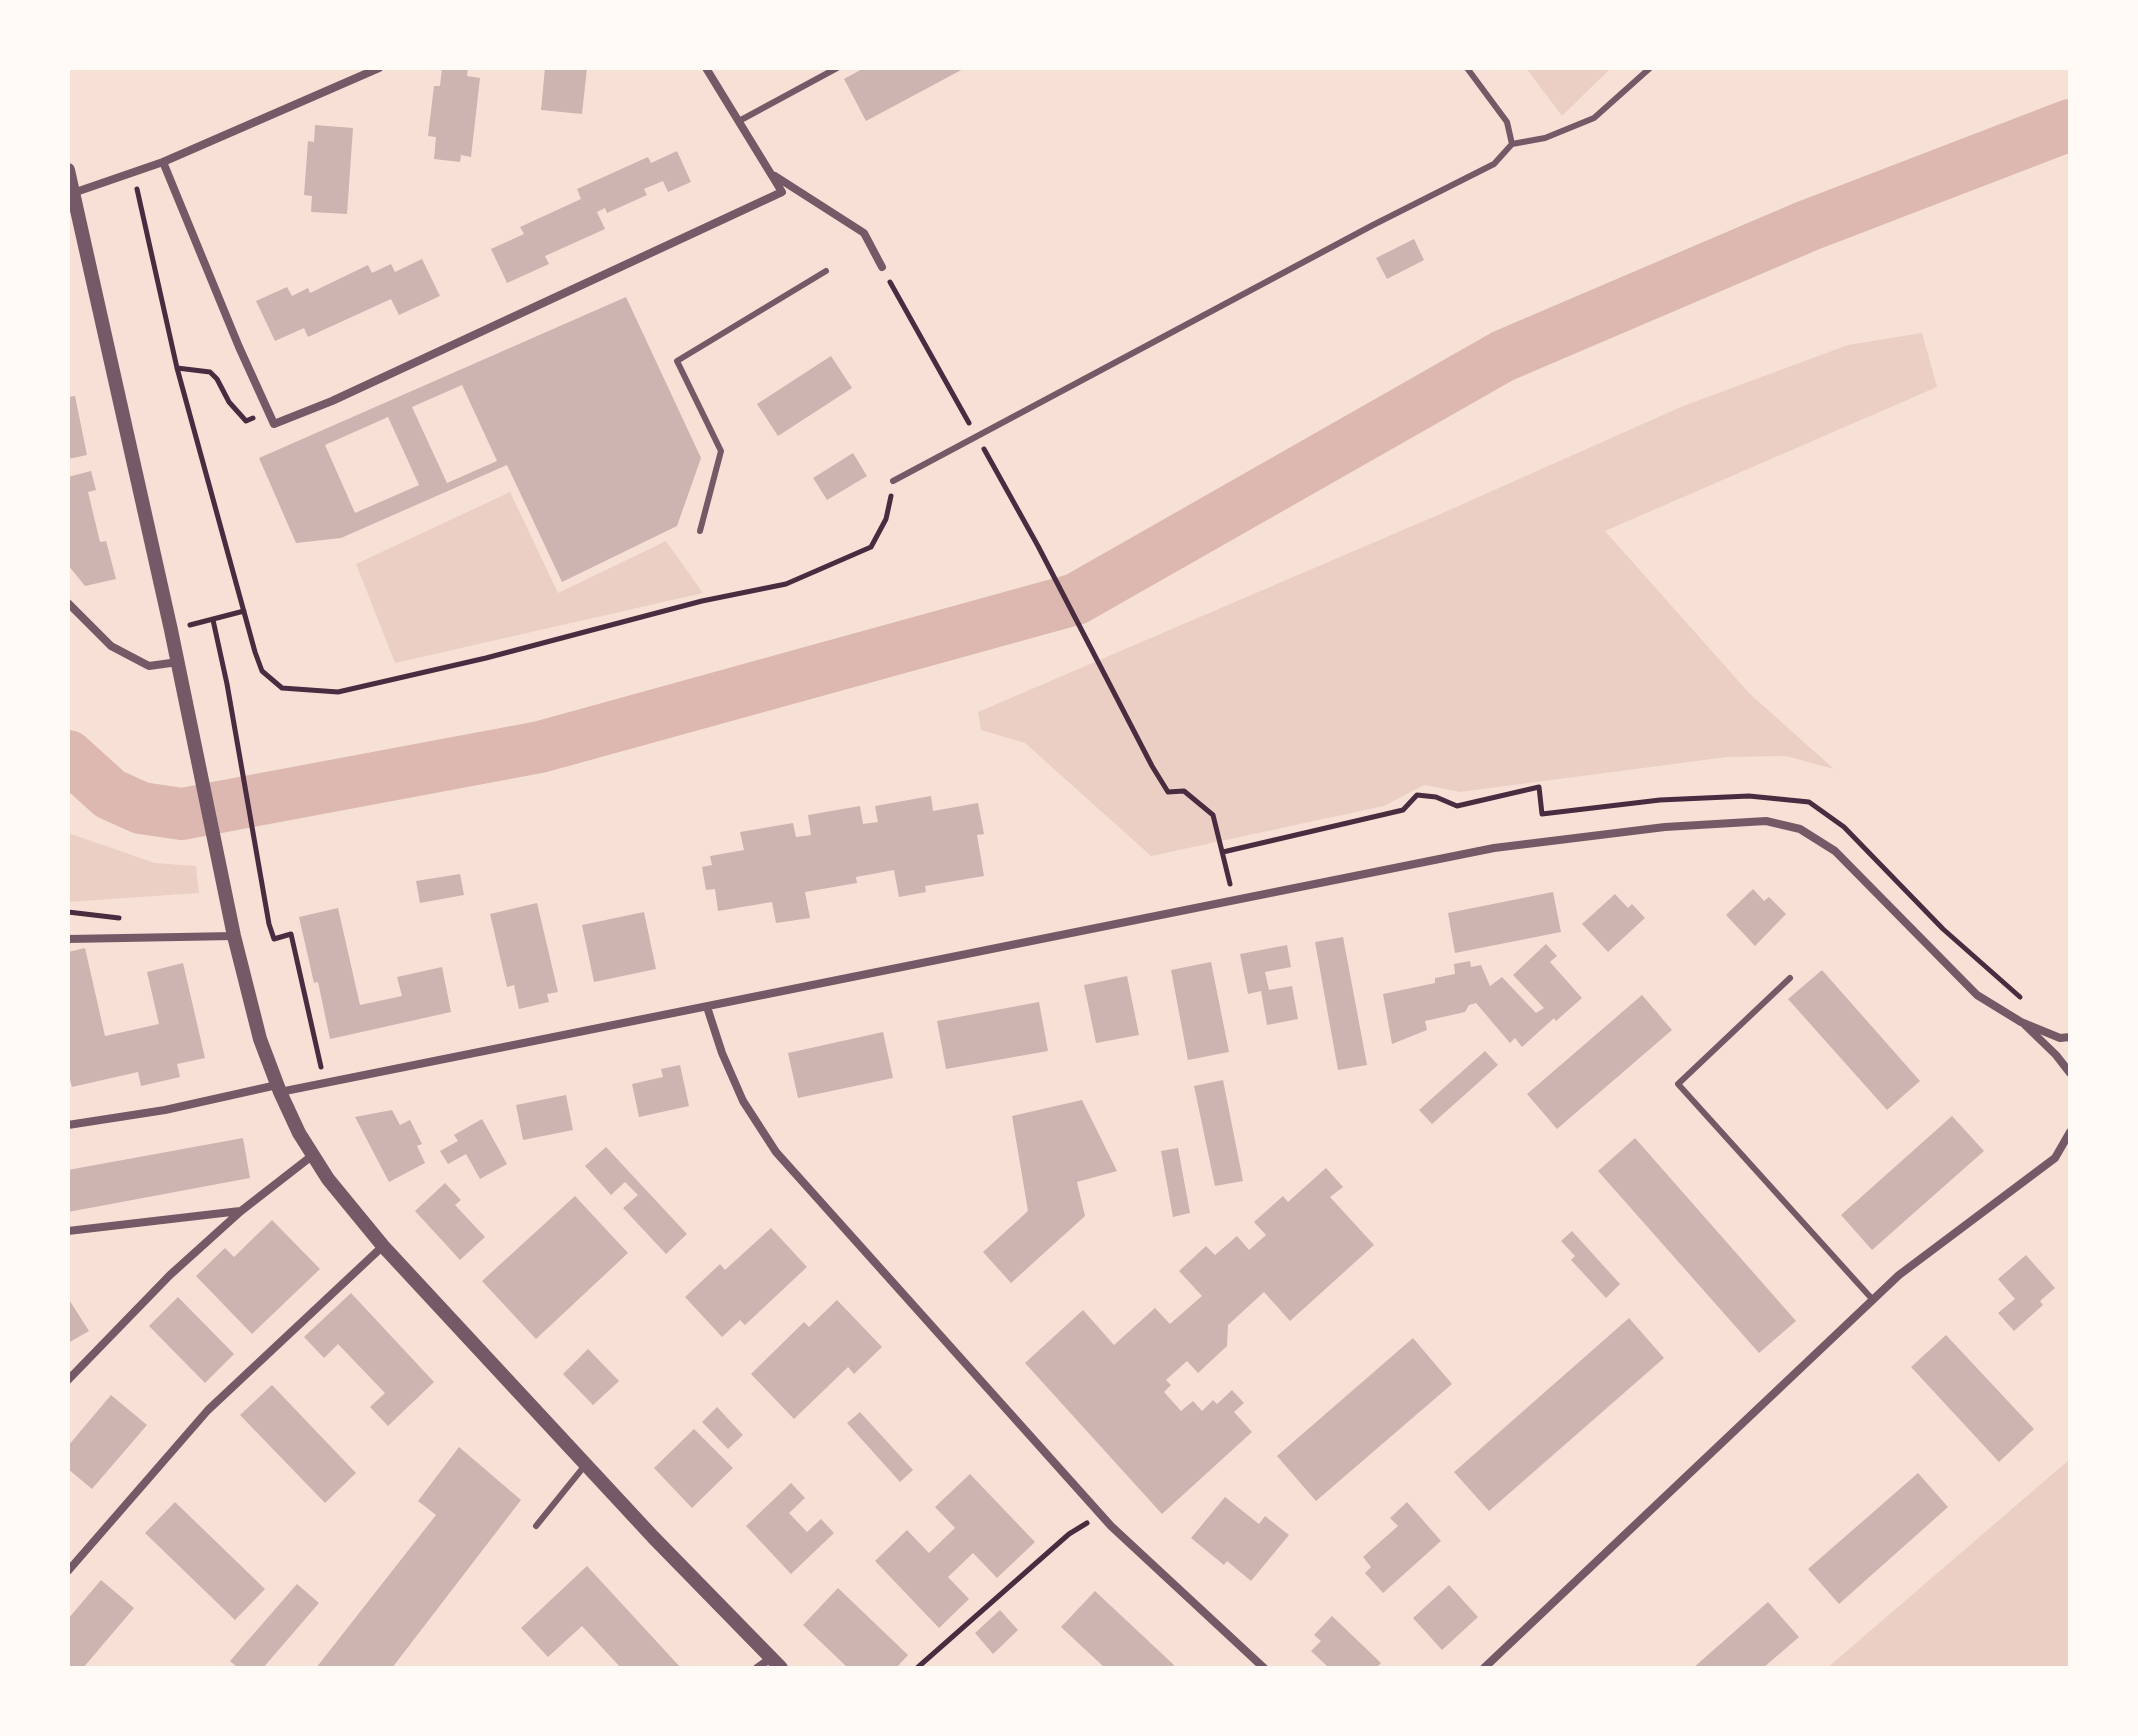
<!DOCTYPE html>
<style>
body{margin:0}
#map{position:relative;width:2138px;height:1736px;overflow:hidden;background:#f7e1d7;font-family:"Titillium Web",sans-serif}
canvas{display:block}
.frame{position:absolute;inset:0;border:70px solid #fffaf5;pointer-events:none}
</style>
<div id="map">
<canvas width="2138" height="1736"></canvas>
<div class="frame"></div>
</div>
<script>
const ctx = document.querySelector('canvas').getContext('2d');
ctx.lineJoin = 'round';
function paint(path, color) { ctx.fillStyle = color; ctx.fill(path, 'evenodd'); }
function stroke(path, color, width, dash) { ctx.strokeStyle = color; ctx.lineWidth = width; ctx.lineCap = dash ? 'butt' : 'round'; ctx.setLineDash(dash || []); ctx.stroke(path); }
paint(new Path2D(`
 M 1526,68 L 1611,68 L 1562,116 Z
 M 1922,333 L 1937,387 L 1605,531 L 1750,694 L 1834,769 L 1786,756 L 1727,757 L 1460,792 L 1424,785 L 1384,806 L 1151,856 L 1025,743 L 981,730 L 978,712 L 1438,515 L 1683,406 L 1848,345 Z
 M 510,492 L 558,593 L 666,541 L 703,593 L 395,663 L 356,564 Z
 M 68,831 L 71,834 L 155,863 L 196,866 L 199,893 L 68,902 Z
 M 2070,1459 L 2070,1668 L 1827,1668 Z`), '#ebcfc5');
stroke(new Path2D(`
 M 68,756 L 110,794 L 141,808 L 182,814 L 540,747 L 1076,599 L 1503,356 L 1807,226 L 2070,125`), '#dcb8b0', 52);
paint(new Path2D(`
 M 442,68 L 468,68 L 467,76 L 480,78 L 471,157 L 461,155 L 460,162 L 434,159 L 436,137 L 428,136 L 434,86 L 440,86 Z
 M 545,68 L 587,68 L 582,114 L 541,110 Z
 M 864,68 L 965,68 L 866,121 L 844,79 Z
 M 315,125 L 353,128 L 347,214 L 311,212 L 312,196 L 304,195 L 308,141 L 314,142 Z
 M 677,151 L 691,182 L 668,192 L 663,181 L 644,189 L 647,195 L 607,213 L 605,208 L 597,212 L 605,229 L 545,256 L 549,264 L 507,283 L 491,249 L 524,234 L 520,227 L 581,199 L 577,189 L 648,157 L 651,163 Z
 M 1414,239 L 1424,260 L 1387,279 L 1376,258 Z
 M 422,259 L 440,296 L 399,315 L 391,299 L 308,337 L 304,328 L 275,341 L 256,301 L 287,287 L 292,296 L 308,288 L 310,293 L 368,265 L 372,273 L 391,264 L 395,272 Z
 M 626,297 L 701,458 L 677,526 L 562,582 L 507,465 L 341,538 L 296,543 L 259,458 ZM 462,385 L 497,461 L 447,483 L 412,407 ZM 388,417 L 419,485 L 355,513 L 325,445 Z
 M 831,356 L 852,388 L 778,436 L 757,404 Z
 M 75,396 L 87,455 L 68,459 L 68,397 Z
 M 853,453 L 867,476 L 827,500 L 813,478 Z
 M 91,471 L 96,490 L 88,492 L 100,542 L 106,541 L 116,579 L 85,586 L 68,565 L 68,477 Z
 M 931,796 L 933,811 L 978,803 L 984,834 L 977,835 L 984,876 L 925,886 L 926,892 L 899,897 L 894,870 L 856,877 L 857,883 L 805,892 L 810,918 L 776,923 L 772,902 L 718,911 L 715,889 L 706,890 L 702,867 L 712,865 L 710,856 L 744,850 L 740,832 L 793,823 L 796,837 L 811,835 L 808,815 L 860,806 L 863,824 L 878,822 L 875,806 Z
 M 460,874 L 464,895 L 420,903 L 416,881 Z
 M 1753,889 L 1764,901 L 1769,897 L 1786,914 L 1755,946 L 1726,915 Z
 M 1553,892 L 1561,932 L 1455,953 L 1448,913 Z
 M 1615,894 L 1628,908 L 1632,904 L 1645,918 L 1608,952 L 1582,924 Z
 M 537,903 L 558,992 L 547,994 L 549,1002 L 519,1009 L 514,985 L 507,987 L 490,914 Z
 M 338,908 L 360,1005 L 402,996 L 397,977 L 442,967 L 451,1012 L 330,1039 L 318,982 L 314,983 L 299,917 Z
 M 644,912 L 656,969 L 594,982 L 582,925 Z
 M 1343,937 L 1367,1065 L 1338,1070 L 1315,942 Z
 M 1546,944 L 1557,956 L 1550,962 L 1582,998 L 1556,1021 L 1554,1018 L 1522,1047 L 1515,1038 L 1510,1043 L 1476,1003 L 1469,1005 L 1465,1012 L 1425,1021 L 1427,1030 L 1392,1044 L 1383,994 L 1435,983 L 1435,978 L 1455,974 L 1454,964 L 1470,961 L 1471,967 L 1481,965 L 1490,986 L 1502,977 L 1536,1013 L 1544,1008 L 1513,975 Z
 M 1287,945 L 1291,967 L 1265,972 L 1269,990 L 1292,986 L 1298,1019 L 1267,1025 L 1261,991 L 1248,994 L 1240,954 Z
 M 85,948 L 105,1036 L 159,1024 L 147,972 L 183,963 L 205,1058 L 177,1064 L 180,1077 L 141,1086 L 138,1072 L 72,1087 L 68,1072 L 68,952 Z
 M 1211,962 L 1229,1052 L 1188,1060 L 1171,970 Z
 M 1822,970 L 1920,1081 L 1887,1110 L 1788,999 Z
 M 1127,976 L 1139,1035 L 1096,1043 L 1084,985 Z
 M 1642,995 L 1672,1030 L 1557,1129 L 1527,1094 Z
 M 1039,1002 L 1048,1051 L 946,1069 L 937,1021 Z
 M 883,1032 L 893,1078 L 798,1098 L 788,1053 Z
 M 1485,1051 L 1498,1065 L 1432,1124 L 1419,1110 Z
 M 680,1065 L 689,1106 L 639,1117 L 632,1084 L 663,1077 L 661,1069 Z
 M 1223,1080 L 1243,1181 L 1215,1186 L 1194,1086 Z
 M 566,1095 L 573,1130 L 523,1140 L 516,1105 Z
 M 1082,1100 L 1117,1171 L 1077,1182 L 1085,1216 L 1011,1283 L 983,1252 L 1028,1211 L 1012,1116 Z
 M 392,1110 L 400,1125 L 410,1120 L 422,1144 L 417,1146 L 425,1163 L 389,1182 L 355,1117 Z
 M 1952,1116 L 1984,1151 L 1872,1250 L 1841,1215 Z
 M 482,1119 L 507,1164 L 480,1179 L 466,1154 L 448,1164 L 440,1151 L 458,1141 L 454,1135 Z
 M 243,1138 L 250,1178 L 68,1212 L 68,1170 Z
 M 1635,1138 L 1796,1321 L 1759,1353 L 1598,1171 Z
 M 606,1147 L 687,1234 L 666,1254 L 623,1208 L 638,1195 L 625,1182 L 611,1195 L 585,1166 Z
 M 1178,1148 L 1190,1213 L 1173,1217 L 1161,1151 Z
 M 1326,1168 L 1343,1187 L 1330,1197 L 1374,1245 L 1290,1321 L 1264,1292 L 1228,1325 L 1227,1346 L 1198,1373 L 1187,1361 L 1166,1380 L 1171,1385 L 1164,1392 L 1181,1411 L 1193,1401 L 1202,1411 L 1213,1400 L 1217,1404 L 1232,1390 L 1244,1403 L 1234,1412 L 1252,1432 L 1162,1514 L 1025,1363 L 1083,1310 L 1114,1345 L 1155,1308 L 1170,1324 L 1202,1296 L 1179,1271 L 1206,1246 L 1215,1255 L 1237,1236 L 1249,1250 L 1266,1235 L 1254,1222 L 1283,1196 L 1288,1202 Z
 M 445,1183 L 461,1200 L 455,1205 L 485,1237 L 460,1260 L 415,1211 Z
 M 575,1196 L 628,1253 L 536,1339 L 482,1281 Z
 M 272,1220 L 320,1269 L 252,1334 L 196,1276 L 225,1248 L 234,1257 Z
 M 771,1228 L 807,1267 L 745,1325 L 740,1320 L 722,1337 L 685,1297 L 720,1264 L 725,1270 Z
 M 1572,1231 L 1620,1284 L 1606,1298 L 1571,1260 L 1575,1256 L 1561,1241 Z
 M 2026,1255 L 2055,1288 L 2040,1301 L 2043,1305 L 2014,1331 L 1998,1313 L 2015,1299 L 1998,1279 Z
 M 351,1293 L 434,1382 L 388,1426 L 370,1407 L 385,1393 L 338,1344 L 324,1358 L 304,1337 Z
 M 178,1297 L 234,1354 L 205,1383 L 149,1326 Z
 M 68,1298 L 89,1331 L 68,1343 Z
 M 837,1300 L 882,1347 L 854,1374 L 848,1367 L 794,1419 L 751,1374 L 804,1322 L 809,1327 Z
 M 1629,1318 L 1664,1358 L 1489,1511 L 1454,1472 Z
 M 1946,1335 L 2034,1429 L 1999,1462 L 1911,1367 Z
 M 1413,1338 L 1452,1384 L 1316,1501 L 1277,1456 Z
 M 588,1349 L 619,1381 L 593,1405 L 563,1374 Z
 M 272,1385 L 356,1473 L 325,1503 L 240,1415 Z
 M 111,1395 L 147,1425 L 92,1489 L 68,1469 L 68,1446 Z
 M 717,1407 L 743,1435 L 728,1449 L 702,1422 Z
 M 860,1412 L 913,1470 L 900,1482 L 847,1423 Z
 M 694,1429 L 733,1468 L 692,1508 L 654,1468 Z
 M 459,1447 L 521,1500 L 392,1668 L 316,1668 L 436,1515 L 418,1501 Z
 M 1918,1473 L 1948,1507 L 1839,1604 L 1808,1569 Z
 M 970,1474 L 1035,1542 L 997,1578 L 973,1553 L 948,1577 L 969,1599 L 939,1628 L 875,1561 L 907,1530 L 929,1553 L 955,1528 L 935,1507 Z
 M 791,1483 L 805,1498 L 789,1513 L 807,1532 L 821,1519 L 834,1533 L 791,1574 L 746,1526 Z
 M 1225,1497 L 1259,1524 L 1265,1516 L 1289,1535 L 1251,1581 L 1227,1561 L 1224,1565 L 1191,1538 Z
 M 175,1502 L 265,1589 L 235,1620 L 145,1533 Z
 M 1407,1502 L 1441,1541 L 1383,1593 L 1365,1573 L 1371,1567 L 1363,1557 L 1398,1526 L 1390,1518 Z
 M 587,1566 L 681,1668 L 621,1668 L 582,1626 L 548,1657 L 521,1628 Z
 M 101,1580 L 134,1608 L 83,1668 L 68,1668 L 68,1619 Z
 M 297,1584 L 319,1603 L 263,1668 L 238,1668 L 230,1661 Z
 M 1449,1585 L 1478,1617 L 1442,1650 L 1413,1618 Z
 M 838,1588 L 908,1655 L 896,1668 L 848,1668 L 803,1625 Z
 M 1095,1591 L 1174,1665 L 1171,1668 L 1105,1668 L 1061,1627 Z
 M 1768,1602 L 1799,1637 L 1763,1668 L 1693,1668 Z
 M 1000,1610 L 1018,1630 L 993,1654 L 975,1633 Z
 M 1332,1616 L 1381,1663 L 1376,1668 L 1329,1668 L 1311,1651 L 1321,1641 L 1314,1635 Z`), '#ccb4b1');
stroke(new Path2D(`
 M 137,189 L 177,368 L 255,652 L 262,671 L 282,688 L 338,692 L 486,658 L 702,601 L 786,584 L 871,547 L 886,519 L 891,496
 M 890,282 L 969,423
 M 177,368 L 210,372 L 217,379 L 229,402 L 246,421 L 253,418
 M 984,449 L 1038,546 L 1152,766 L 1168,792 L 1184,791 L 1213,815 L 1230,884
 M 213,620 L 227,684 L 269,924 L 274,939 L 291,934 L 321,1067
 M 190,625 L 244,611
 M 1223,852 L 1403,810 L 1417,795 L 1436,797 L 1457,806 L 1539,787 L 1542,814 L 1660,800 L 1749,796 L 1809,802 L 1844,827 L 1943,929 L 2020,997
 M 68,912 L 119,918
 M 917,1668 L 1069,1534 L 1087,1523`), '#4a2c40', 5);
stroke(new Path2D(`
 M 739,121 L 837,68
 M 1512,144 L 1545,138 L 1594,118 L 1650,68
 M 893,481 L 1373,225 L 1494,164 L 1512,144 L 1507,122 L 1467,68
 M 700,531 L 721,451 L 677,361 L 826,271
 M 1790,978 L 1678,1084 L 1873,1300
 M 536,1526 L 586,1464`), '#755966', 6);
stroke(new Path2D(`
 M 163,162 L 239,347 L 274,424 L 332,401 L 782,192 L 706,68
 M 775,176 L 864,233 L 882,267
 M 73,193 L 163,162 L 379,68
 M 68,603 L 111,646 L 149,666 L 178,662
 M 68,939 L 234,936
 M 707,1007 L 722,1053 L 743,1101 L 776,1152 L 1111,1526 L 1264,1668
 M 2025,1025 L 2056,1055 L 2070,1073
 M 280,1092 L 1494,848 L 1665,827 L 1766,821 L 1800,829 L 1835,851 L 1977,995 L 2021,1022 L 2060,1038 L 2070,1037
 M 68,1125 L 165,1110 L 277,1085
 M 68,1231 L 240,1211
 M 68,1380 L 170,1275 L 241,1211 L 313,1155
 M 68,1571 L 208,1410 L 383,1246
 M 757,1668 L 771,1658
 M 1484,1668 L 1899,1275 L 2055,1158 L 2070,1132`), '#755966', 8);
stroke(new Path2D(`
 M 68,170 L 171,630 L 234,936 L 260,1039 L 280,1092 L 299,1133 L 328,1179 L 383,1246 L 653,1537 L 781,1668`), '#755966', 14);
</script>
